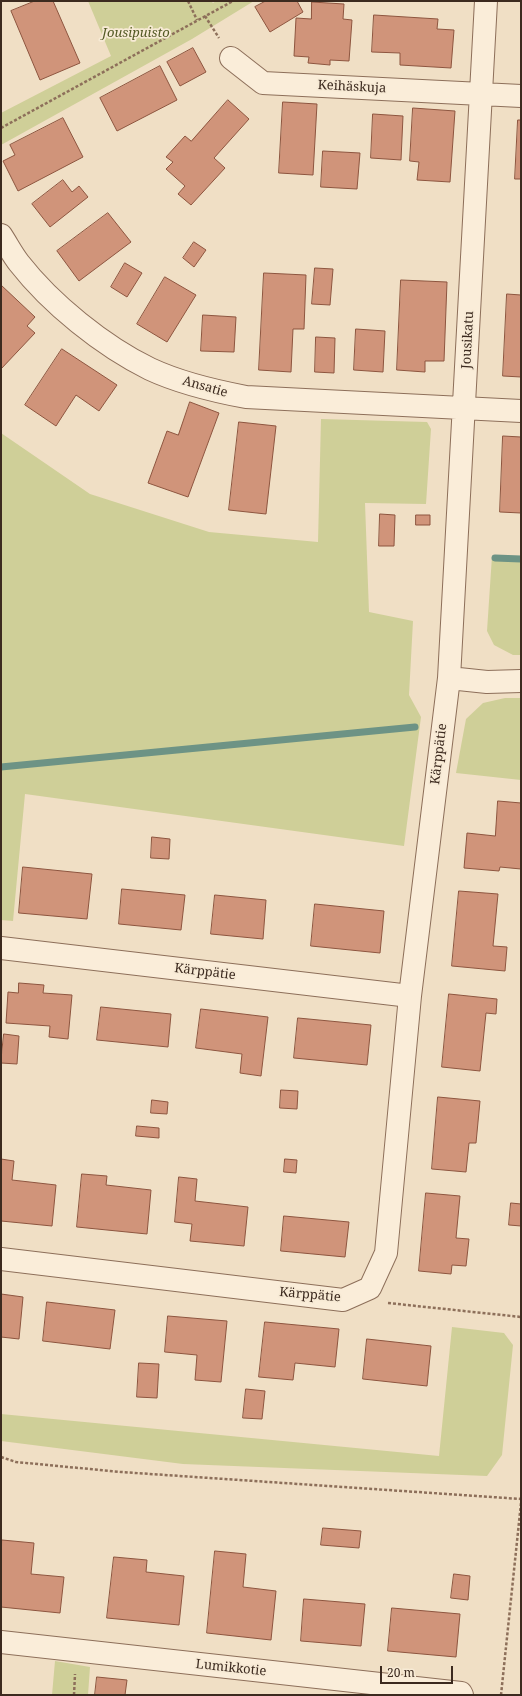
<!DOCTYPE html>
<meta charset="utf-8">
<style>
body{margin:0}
#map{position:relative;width:522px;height:1696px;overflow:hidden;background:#f0dfc5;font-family:"Noto Serif",serif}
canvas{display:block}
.frame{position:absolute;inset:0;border:2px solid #3c2a1f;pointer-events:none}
.scale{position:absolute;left:380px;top:1666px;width:73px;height:18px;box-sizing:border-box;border:2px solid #3c2a1f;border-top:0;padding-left:5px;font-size:12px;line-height:14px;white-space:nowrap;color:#3c2a1f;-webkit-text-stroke:3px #f7ead5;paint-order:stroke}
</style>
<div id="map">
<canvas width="522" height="1696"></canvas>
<div class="frame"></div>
<div class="scale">20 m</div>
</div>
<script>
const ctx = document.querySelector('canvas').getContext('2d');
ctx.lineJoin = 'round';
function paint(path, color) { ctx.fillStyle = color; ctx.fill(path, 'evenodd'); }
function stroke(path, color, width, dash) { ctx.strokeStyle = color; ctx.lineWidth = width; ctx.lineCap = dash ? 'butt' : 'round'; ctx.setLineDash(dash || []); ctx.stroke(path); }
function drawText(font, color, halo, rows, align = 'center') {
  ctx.font = font + ' "Noto Serif",serif'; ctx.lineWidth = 3.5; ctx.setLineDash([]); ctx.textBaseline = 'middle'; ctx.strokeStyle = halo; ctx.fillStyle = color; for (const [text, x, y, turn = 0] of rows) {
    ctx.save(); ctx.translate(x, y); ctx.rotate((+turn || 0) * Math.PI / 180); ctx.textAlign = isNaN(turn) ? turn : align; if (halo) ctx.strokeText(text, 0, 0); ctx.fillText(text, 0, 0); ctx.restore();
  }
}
paint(new Path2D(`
 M 88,1 L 211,1 L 213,3 L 216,1 L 254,1 L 192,39 L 1,145 L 1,113 L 111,56 Z
 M 321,419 L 427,422 L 431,429 L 426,504 L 365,503 L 369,612 L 413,621 L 409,695 L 421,717 L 404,846 L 25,794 L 13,921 L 1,920 L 1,433 L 90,494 L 209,532 L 318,542 Z
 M 492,556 L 521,557 L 521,655 L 513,655 L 494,645 L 487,631 Z
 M 505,698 L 521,698 L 521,780 L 456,773 L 466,719 L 483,703 Z
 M 452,1327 L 504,1333 L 513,1345 L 502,1455 L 487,1476 L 183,1464 L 1,1441 L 1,1414 L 439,1456 Z
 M 55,1661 L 90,1667 L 88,1695 L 52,1695 Z`), '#cfcf98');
stroke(new Path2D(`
 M 495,558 L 521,559
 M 1,767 L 415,727`), '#6d9385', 7);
const building = new Path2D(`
 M 35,1 L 53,1 L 80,63 L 40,80 L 11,11 Z
 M 266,1 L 297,1 L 303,12 L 270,32 L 255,7 Z
 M 312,2 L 344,4 L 343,19 L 352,20 L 349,61 L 330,60 L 330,65 L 308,63 L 309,57 L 294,56 L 296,18 L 311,19 Z
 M 374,15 L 438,19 L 437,29 L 454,30 L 451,68 L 400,65 L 400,53 L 372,52 Z
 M 193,48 L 206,72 L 180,86 L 167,62 Z
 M 160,66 L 177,100 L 117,131 L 100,98 Z
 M 228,100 L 249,119 L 214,158 L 225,168 L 191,205 L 178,194 L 185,186 L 166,169 L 173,162 L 166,157 L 185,136 L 191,141 Z
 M 283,102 L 317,104 L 313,175 L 279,173 Z
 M 413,108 L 455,111 L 450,182 L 417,180 L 419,162 L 410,161 Z
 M 373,114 L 403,116 L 401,160 L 371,158 Z
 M 63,118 L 83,157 L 18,191 L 3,161 L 15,155 L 10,145 Z
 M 518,120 L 521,120 L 521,179 L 515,179 Z
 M 323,151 L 360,153 L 357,189 L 321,187 Z
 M 63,180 L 72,192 L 79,186 L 88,197 L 50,227 L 32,204 Z
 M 108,213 L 131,242 L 79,281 L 57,251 Z
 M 194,242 L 206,250 L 194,267 L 183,258 Z
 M 125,263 L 142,273 L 127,297 L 111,287 Z
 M 315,268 L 333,269 L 330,305 L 312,304 Z
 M 264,273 L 306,275 L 304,329 L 293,329 L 291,372 L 259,370 Z
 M 165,277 L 196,295 L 167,342 L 137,324 Z
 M 401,280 L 447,282 L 444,361 L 425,361 L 425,372 L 397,370 Z
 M 1,285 L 35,317 L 27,326 L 35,333 L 1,369 Z
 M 507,294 L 521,295 L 521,377 L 503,376 Z
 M 203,315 L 236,317 L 234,352 L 201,351 Z
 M 356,329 L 385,331 L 383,372 L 354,370 Z
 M 316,337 L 335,338 L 334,373 L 315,372 Z
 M 62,349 L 117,385 L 99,411 L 76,395 L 56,426 L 25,405 Z
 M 190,402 L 219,413 L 188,497 L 148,483 L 167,431 L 178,435 Z
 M 239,422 L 276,426 L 266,514 L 229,510 Z
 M 503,436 L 521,437 L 521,513 L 500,512 Z
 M 380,514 L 395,515 L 394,546 L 379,546 Z
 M 416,515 L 430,515 L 430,525 L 416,525 Z
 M 498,801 L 521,803 L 521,869 L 500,867 L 499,871 L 464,868 L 467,833 L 495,836 Z
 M 152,837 L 170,839 L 169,859 L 151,858 Z
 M 23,867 L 92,874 L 87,919 L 19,913 Z
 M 122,889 L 185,895 L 181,930 L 119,924 Z
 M 459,891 L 498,894 L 493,946 L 507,947 L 505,971 L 452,966 Z
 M 215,895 L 266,900 L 263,939 L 211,934 Z
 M 315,904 L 384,911 L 380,953 L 311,946 Z
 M 19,983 L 44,985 L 43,993 L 72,995 L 68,1039 L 49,1037 L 50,1026 L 6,1023 L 8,992 L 18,993 Z
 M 449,994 L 497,999 L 496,1014 L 486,1013 L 480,1071 L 442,1067 Z
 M 101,1007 L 171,1014 L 168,1047 L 97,1040 Z
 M 201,1009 L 268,1017 L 261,1076 L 240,1073 L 242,1054 L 196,1048 Z
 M 298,1018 L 371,1025 L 367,1065 L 294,1058 Z
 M 4,1034 L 19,1036 L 17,1064 L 1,1063 Z
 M 281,1090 L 298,1091 L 297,1109 L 280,1108 Z
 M 438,1097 L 480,1101 L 476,1143 L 469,1143 L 466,1172 L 432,1169 Z
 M 152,1100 L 168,1102 L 167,1114 L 151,1113 Z
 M 137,1126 L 159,1128 L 159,1138 L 136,1136 Z
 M 1,1159 L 14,1161 L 12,1180 L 56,1185 L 52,1226 L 1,1221 Z
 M 285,1159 L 297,1160 L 296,1173 L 284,1172 Z
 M 82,1174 L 107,1176 L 106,1185 L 151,1190 L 147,1234 L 77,1227 Z
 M 179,1177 L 197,1179 L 195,1201 L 248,1207 L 244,1246 L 190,1241 L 192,1224 L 175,1222 Z
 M 426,1193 L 460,1196 L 456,1238 L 469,1239 L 466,1266 L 452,1265 L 451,1274 L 419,1271 Z
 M 511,1203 L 521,1204 L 521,1226 L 509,1225 Z
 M 284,1216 L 349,1222 L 345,1257 L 281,1251 Z
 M 1,1294 L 23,1297 L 19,1339 L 1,1337 Z
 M 47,1302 L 115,1310 L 110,1349 L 43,1341 Z
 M 168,1316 L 227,1321 L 221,1382 L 195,1380 L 197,1355 L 165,1352 Z
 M 265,1322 L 339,1329 L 335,1367 L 295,1363 L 293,1380 L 259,1377 Z
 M 367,1339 L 431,1346 L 427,1386 L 363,1379 Z
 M 139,1363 L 159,1364 L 157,1398 L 137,1397 Z
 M 246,1389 L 265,1391 L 262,1419 L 243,1418 Z
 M 323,1528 L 361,1531 L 359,1548 L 321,1545 Z
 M 2,1540 L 34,1543 L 31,1574 L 64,1577 L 60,1613 L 1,1607 Z
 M 215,1551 L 246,1554 L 243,1587 L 276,1591 L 271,1640 L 207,1633 Z
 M 114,1557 L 147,1560 L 146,1572 L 184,1576 L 179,1625 L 107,1618 Z
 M 454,1574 L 470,1576 L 468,1600 L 451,1598 Z
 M 304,1599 L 365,1604 L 361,1646 L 301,1641 Z
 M 392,1608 L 460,1614 L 456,1657 L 388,1651 Z
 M 97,1677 L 127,1680 L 125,1695 L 95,1695 Z`);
paint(building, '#d0947a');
stroke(building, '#8d553f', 1);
const minor = new Path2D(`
 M 231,58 L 263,83 L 521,96
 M 1,235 C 7,244 12,254 19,263 C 51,304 103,346 150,369 C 180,383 214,391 246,397 L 521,411
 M 449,678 L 487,682 L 521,681
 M 1,948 L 410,996
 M 1,1259 L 343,1300 L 370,1288 L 386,1253 L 410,996 L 449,678 L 486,1
 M 1,1642 L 461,1693 L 462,1695`);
stroke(minor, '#8d6f5a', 24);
stroke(new Path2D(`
 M 188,1 L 197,20
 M 205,16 L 219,38
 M 1,128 L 233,1
 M 388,1303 L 521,1317
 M 1,1457 L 16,1462 L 121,1472 L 521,1499
 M 74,1695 L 75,1674
 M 501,1695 L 521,1503`), '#8d6f5a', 2.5, [3, 2]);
stroke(minor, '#faedd9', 22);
drawText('italic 13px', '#525924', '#f7ead5', [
 ["Jousipuisto",136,33]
]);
drawText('13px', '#3c2a1f', '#f7ead5', [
 ["Keihäskuja",352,87,3],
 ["Jousikatu",468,340,-87],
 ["Ansatie",205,387,16],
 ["Kärppätie",439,754,-83],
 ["Kärppätie",205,972,7],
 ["Kärppätie",310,1295,5],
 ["Lumikkotie",231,1668,6]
]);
</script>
